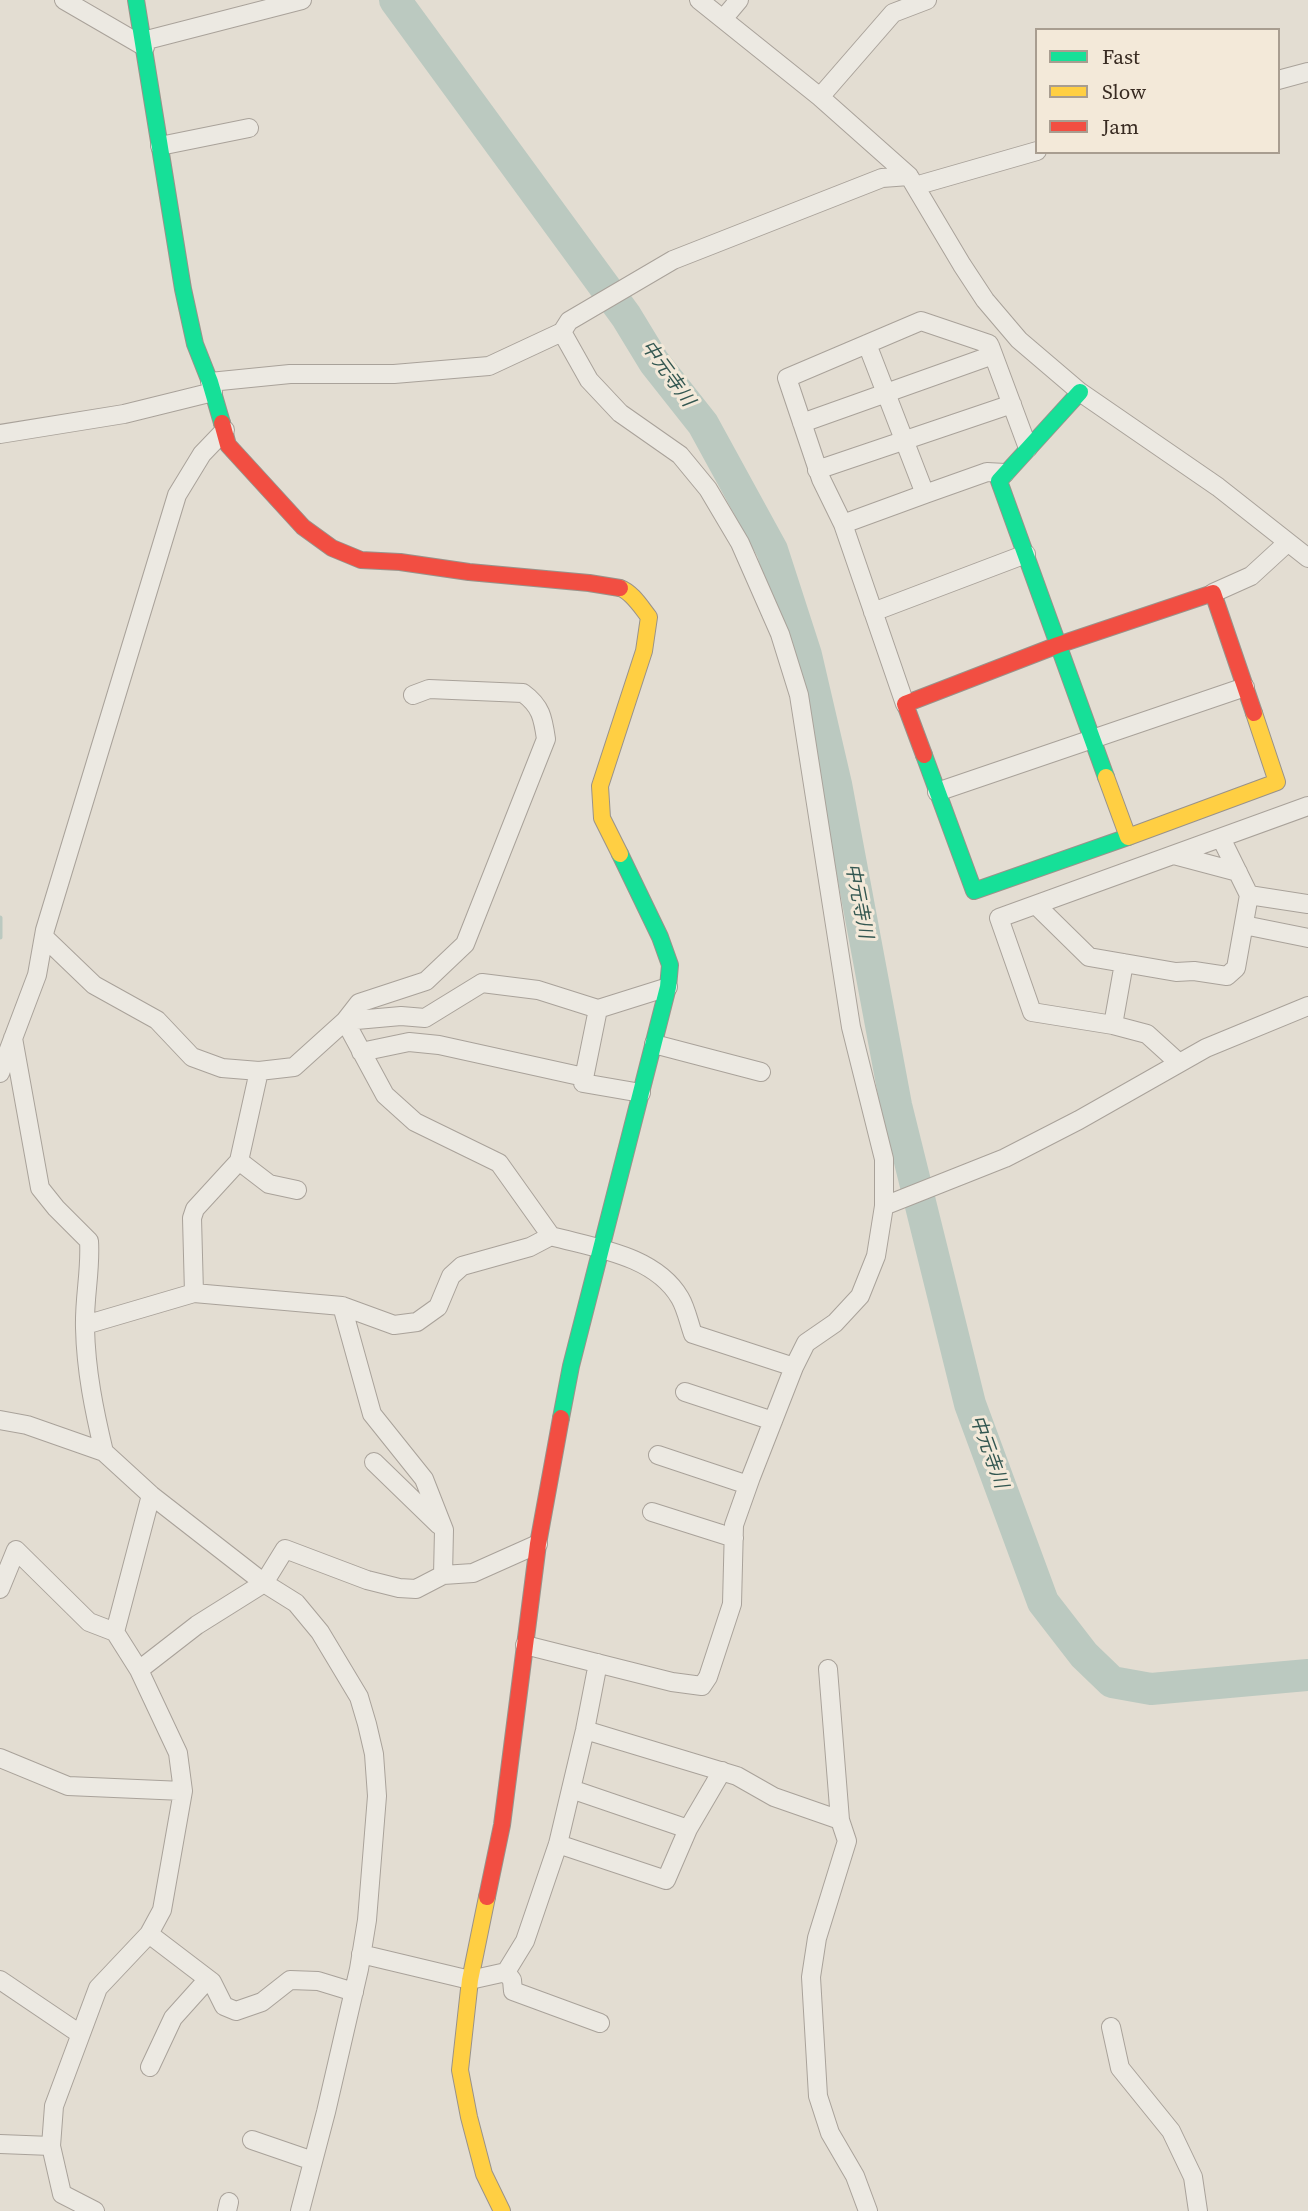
<!DOCTYPE html>
<meta charset="utf-8">
<style>
body{margin:0}
#map{position:relative;width:1308px;height:2211px;overflow:hidden;background:#e3ddd2;font-family:"Source Serif 4",serif}
canvas{display:block}
.legend{position:absolute;left:1035px;top:28px;width:245px;height:126px;box-sizing:border-box;background:#f3e9d9;border:2px solid #a89d90;margin:0;padding:9px 12px;list-style:none;font-size:21px;color:#382b22}
.legend li{display:flex;align-items:center;gap:14px;height:35px}
.legend b{width:35px;border:2px solid #a89d90}
</style>
<div id="map">
<canvas width="1308" height="2211"></canvas>
<ul class="legend">
<li><b style="height:9px;background:#16e098"></b>Fast</li>
<li><b style="height:9px;background:#ffcf43"></b>Slow</li>
<li><b style="height:9px;background:#f24e42"></b>Jam</li>
</ul>
</div>
<script>
const ctx = document.querySelector('canvas').getContext('2d');
ctx.lineJoin = 'round';
function stroke(path, color, width, dash) { ctx.strokeStyle = color; ctx.lineWidth = width; ctx.lineCap = dash ? 'butt' : 'round'; ctx.setLineDash(dash || []); ctx.stroke(path); }
function drawText(font, color, halo, rows, align = 'center') {
  ctx.font = font + ' "Source Serif 4","Noto Sans JP",serif'; ctx.lineWidth = 6; ctx.setLineDash([]); ctx.textBaseline = 'middle'; ctx.strokeStyle = halo; ctx.fillStyle = color; for (const [text, x, y, turn = 0] of rows) {
    ctx.save(); ctx.translate(x, y); ctx.rotate((+turn || 0) * Math.PI / 180); ctx.textAlign = isNaN(turn) ? turn : align; if (halo) ctx.strokeText(text, 0, 0); ctx.fillText(text, 0, 0); ctx.restore();
  }
}
stroke(new Path2D(`
 M 0,918 L 0,937`), '#bbc9c0', 5);
stroke(new Path2D(`
 M 395,0 L 626,316 L 654,362 L 703,424 L 772,550 L 806,655 L 836,784 L 896,1105 L 970,1404 L 1043,1602 L 1084,1655 L 1112,1682 L 1151,1689 L 1308,1675`), '#bbc9c0', 32);
const street = new Path2D(`
 M 64,0 L 145,47
 M 699,0 L 820,97 L 909,176 L 962,265 L 985,300 L 1019,340 L 1080,392 L 1218,487 L 1308,558
 M 723,19 L 739,0
 M 143,41 L 302,0
 M 1278,80 L 1308,72
 M 820,97 L 893,13 L 927,0
 M 160,146 L 249,128
 M 915,186 L 1037,151
 M 562,332 L 589,380 L 620,413 L 680,455 L 708,489 L 740,543 L 780,634 L 799,695 L 851,1027 L 884,1159 L 884,1206
 M 990,346 L 1028,448
 M 210,382 L 290,374 L 394,374 L 489,366 L 562,332 L 569,321 L 673,260 L 882,178 L 909,176
 M 802,423 L 993,355
 M 0,434 L 124,414 L 213,392
 M 817,470 L 1012,404
 M 925,494 L 987,472 L 1005,473
 M 843,524 L 925,494 L 867,344
 M 1213,593 L 1251,576 L 1287,543
 M 873,612 L 1026,554
 M 413,695 L 429,689 L 523,693 C 541,706 543,718 546,739 L 465,944 L 426,981 L 359,1003 L 345,1021 L 385,1095 L 415,1122 L 499,1163 L 551,1236
 M 905,704 L 843,524 L 821,479 L 787,378 L 921,321 L 989,344
 M 937,792 L 1245,687
 M 1221,838 L 1249,895 L 1308,904
 M 1174,855 L 1238,872
 M 1036,905 L 1089,957 L 1176,972 L 1194,971 L 1227,976 L 1236,968 L 1249,895
 M 1244,925 L 1308,938
 M 44,937 L 94,985 L 157,1020 L 192,1057 L 222,1068 L 259,1071
 M 598,1009 L 583,1083 L 641,1093
 M 1113,1025 L 1124,963
 M 13,1038 L 40,1188 L 56,1208 L 89,1241 C 91,1270 84,1298 85,1328 C 86,1371 94,1410 104,1452
 M 654,1044 L 761,1072
 M 361,1052 L 409,1042 L 439,1045 L 584,1077
 M 1179,1063 L 1147,1034 L 1113,1025 L 1032,1012 L 999,918 L 1308,806
 M 0,1073 L 37,975 L 45,930 L 177,495 L 202,454 L 225,430
 M 239,1161 L 269,1184 L 297,1190
 M 194,1293 L 342,1306 L 372,1414 L 424,1479 L 444,1530 L 443,1575
 M 342,1306 L 394,1325 L 417,1322 L 438,1307 L 451,1276 L 462,1266 L 530,1247 L 551,1236 C 594,1248 655,1255 680,1298 C 686,1308 689,1323 693,1334 L 794,1367
 M 85,1325 L 194,1293 L 192,1218 L 195,1209 L 239,1161 L 259,1071 L 294,1067 L 345,1021 L 401,1016 L 425,1018 L 482,983 L 538,990 L 598,1009 L 668,987
 M 685,1392 L 773,1421
 M 0,1420 L 27,1425 L 104,1452 L 151,1495 L 264,1583 L 296,1603 L 320,1632 L 359,1697 L 367,1724 L 374,1754 L 377,1796 L 367,1920 L 359,1969 L 326,2112 L 300,2211
 M 658,1455 L 748,1485
 M 374,1462 L 439,1525
 M 652,1512 L 734,1538
 M 0,1589 L 16,1550 L 89,1622 L 115,1632
 M 525,1645 L 672,1682 L 702,1686 L 708,1677 L 732,1604 L 734,1525 L 751,1477 L 794,1367 L 806,1343 L 835,1323 L 860,1296 L 876,1256 L 884,1206 L 1005,1158 L 1079,1120 L 1206,1048 L 1308,1006
 M 828,1669 L 840,1820 L 847,1841 L 817,1938 L 811,1977 L 818,2096 L 830,2133 L 855,2176 L 868,2211
 M 139,1670 L 197,1625 L 264,1583 L 285,1549 L 367,1580 L 399,1588 L 416,1589 L 443,1575 L 473,1573 L 538,1544
 M 585,1730 L 737,1776 L 774,1797 L 840,1820
 M 0,1758 L 68,1786 L 183,1791
 M 571,1789 L 688,1829 L 722,1771
 M 558,1844 L 666,1880 L 688,1829
 M 149,1934 L 212,1982 L 224,2006 L 236,2011 L 262,2002 L 290,1980 L 318,1981 L 354,1992
 M 361,1954 L 470,1980 L 506,1972 L 525,1941 L 558,1844 L 585,1730 L 598,1663
 M 506,1972 L 512,1980 L 513,1991 L 600,2023
 M 0,1980 L 80,2034
 M 1111,2027 L 1120,2068 L 1171,2131 L 1193,2177 L 1198,2211
 M 150,2067 L 173,2018 L 208,1979
 M 252,2140 L 313,2161
 M 0,2144 L 51,2146
 M 95,2211 L 62,2194 L 51,2146 L 54,2106 L 98,1988 L 149,1934 L 162,1910 L 183,1791 L 178,1753 L 139,1670 L 115,1632 L 151,1495
 M 227,2211 L 229,2202`);
const fast = new Path2D(`
 M 136,0 L 183,289 L 195,344 L 210,382 L 222,423
 M 1080,392 L 999,481 L 1106,777
 M 924,755 L 974,891 L 1128,837
 M 561,1418 L 571,1366 L 668,987 L 670,965 L 660,937 L 620,854`);
const slow = new Path2D(`
 M 1106,777 L 1128,837 L 1277,782 L 1254,713
 M 620,854 L 602,818 L 600,786 L 644,651 L 649,617 C 641,607 632,592 620,588
 M 487,1897 L 470,1980 L 460,2070 L 469,2117 L 484,2174 L 502,2211`);
const jam = new Path2D(`
 M 222,423 L 228,445 L 303,527 L 332,548 L 361,560 L 400,562 L 469,572 L 589,583 L 620,588
 M 924,755 L 905,704 L 1058,645 L 1213,593 L 1254,713
 M 487,1897 L 502,1825 L 538,1544 L 561,1418`);
stroke(street, '#a9a29a', 20);
stroke(fast, '#99928a', 18);
stroke(slow, '#99928a', 18);
stroke(jam, '#99928a', 18);
stroke(street, '#ece9e2', 18);
stroke(fast, '#16e098', 16);
stroke(slow, '#ffcf43', 16);
stroke(jam, '#f24e42', 16);
drawText('italic 19px', '#335751', '#f3e9d9', [
 ["中元寺川",667,374,54],
 ["中元寺川",858,901,79],
 ["中元寺川",988,1452,70]
]);
</script>
